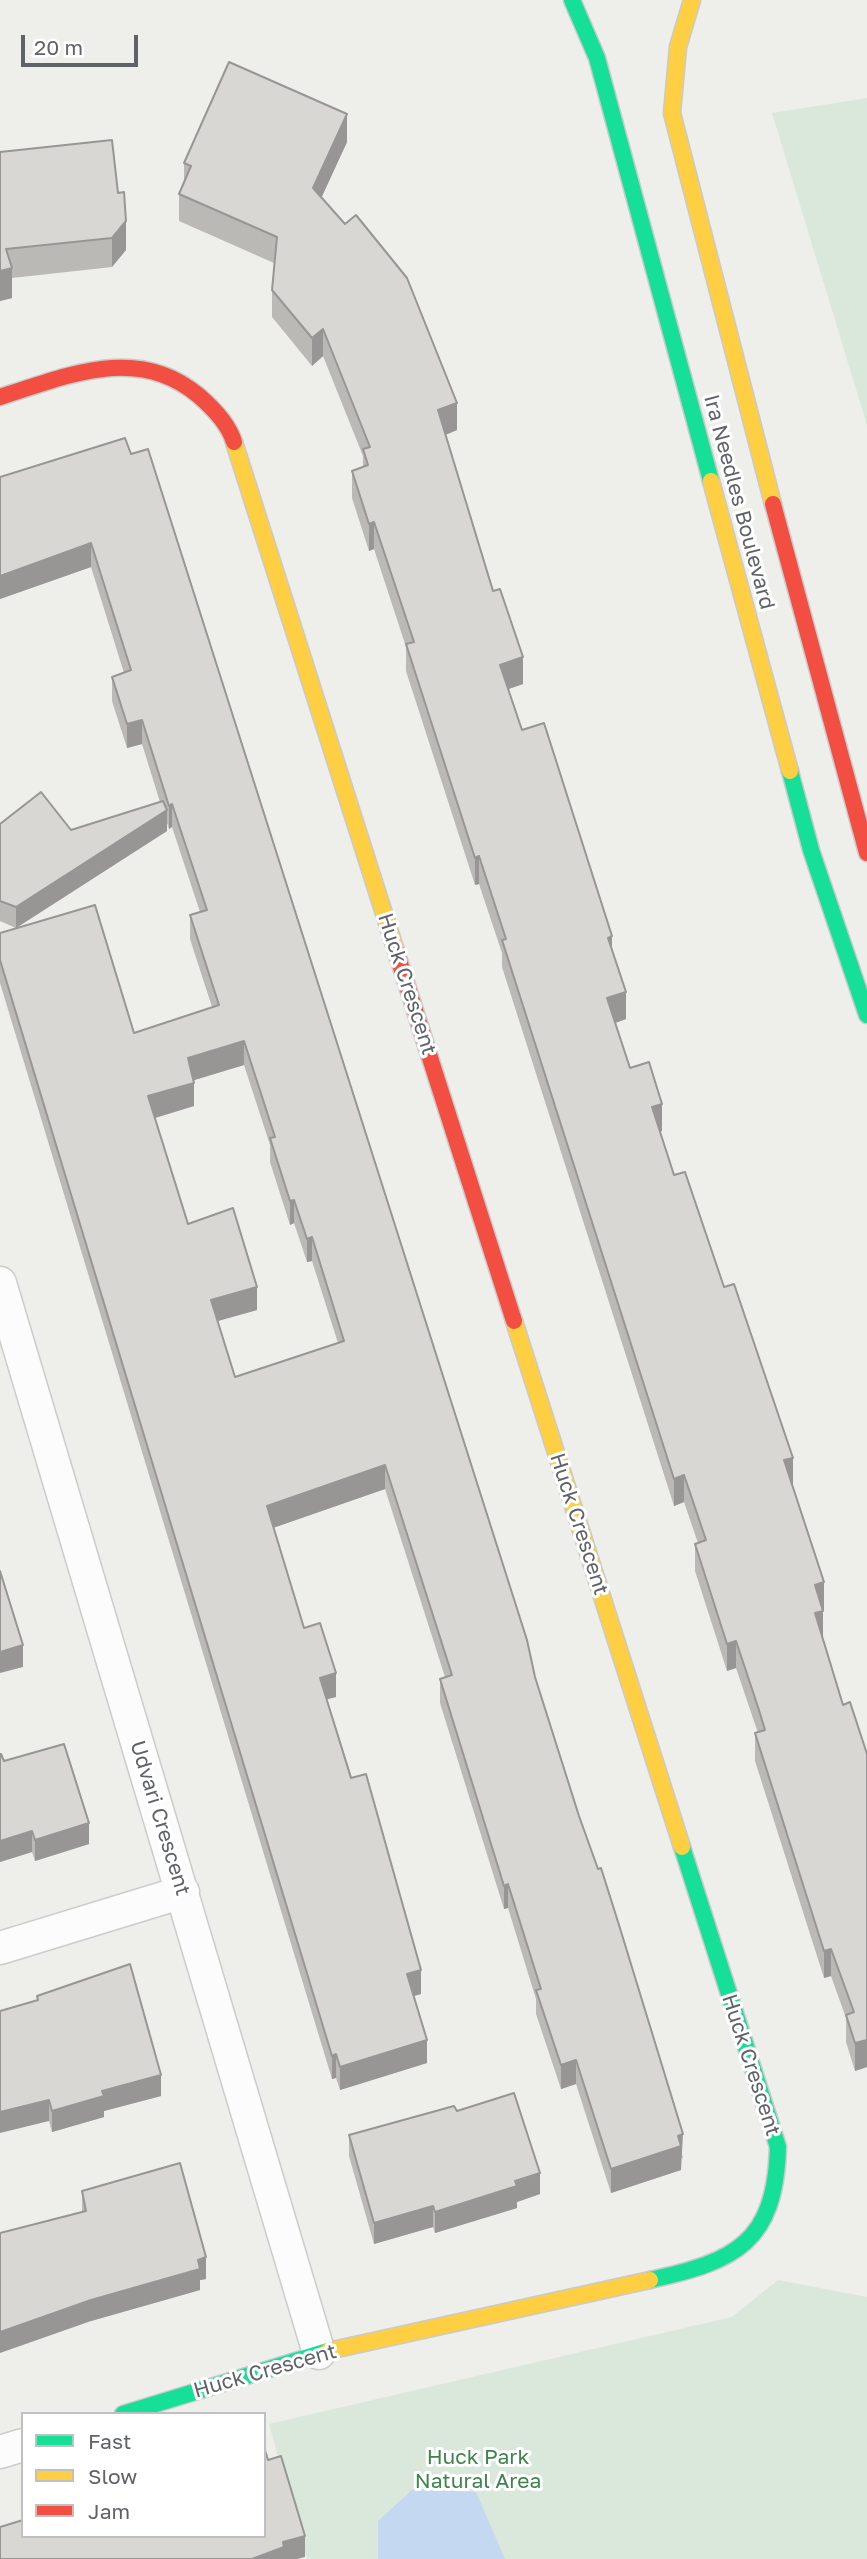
<!DOCTYPE html>
<style>
body{margin:0}
#map{position:relative;width:867px;height:2559px;overflow:hidden;background:#eeeeea;font-family:"Golos Text",sans-serif}
canvas{display:block}
.legend{position:absolute;left:21px;top:2412px;width:245px;height:126px;box-sizing:border-box;background:#fff;border:2px solid #bfc0c2;margin:0;padding:9px 12px;list-style:none;font-size:21px;color:#5f6266}
.legend li{display:flex;align-items:center;gap:14px;height:35px}
.legend b{width:35px;border:2px solid #bfc0c2}
.scale{position:absolute;left:21px;top:35px;width:117px;height:32px;box-sizing:border-box;border:4px solid #5f6266;border-top:0;padding-left:9px;font-size:21px;line-height:24px;white-space:nowrap;color:#5f6266;-webkit-text-stroke:5px #fff;paint-order:stroke}
</style>
<div id="map">
<canvas width="867" height="2559"></canvas>
<ul class="legend">
<li><b style="height:9px;background:#16e098"></b>Fast</li>
<li><b style="height:9px;background:#ffcf43"></b>Slow</li>
<li><b style="height:9px;background:#f24e42"></b>Jam</li>
</ul>
<div class="scale">20 m</div>
</div>
<script>
const ctx = document.querySelector('canvas').getContext('2d');
ctx.lineJoin = 'round';
function paint(path, color) { ctx.fillStyle = color; ctx.fill(path, 'evenodd'); }
function stroke(path, color, width, dash) { ctx.strokeStyle = color; ctx.lineWidth = width; ctx.lineCap = dash ? 'butt' : 'round'; ctx.setLineDash(dash || []); ctx.stroke(path); }
function drawText(font, color, halo, rows, align = 'center') {
  ctx.font = font + ' "Golos Text",sans-serif'; ctx.lineWidth = 6; ctx.setLineDash([]); ctx.textBaseline = 'middle'; ctx.strokeStyle = halo; ctx.fillStyle = color; for (const [text, x, y, turn = 0] of rows) {
    ctx.save(); ctx.translate(x, y); ctx.rotate((+turn || 0) * Math.PI / 180); ctx.textAlign = isNaN(turn) ? turn : align; if (halo) ctx.strokeText(text, 0, 0); ctx.fillText(text, 0, 0); ctx.restore();
  }
}
paint(new Path2D(`
 M 867,98 L 867,425 L 772,113 Z
 M 778,2280 L 867,2297 L 867,2559 L 307,2559 L 269,2424 L 732,2317 Z`), '#d9e8da');
paint(new Path2D(`
 M 413,2489 L 476,2492 L 505,2559 L 378,2559 L 378,2521 Z`), '#c4d8f2');
const street = new Path2D(`
 M 0,1283 L 319,2353
 M 0,1948 L 183,1892
 M 0,2452 L 23,2445`);
const fast = new Path2D(`
 M 572,0 L 597,58 L 711,481
 M 790,771 L 811,850 L 867,1015
 M 650,2280 C 736,2261 775,2243 778,2147 L 682,1847
 M 123,2414 L 328,2351`);
const slow = new Path2D(`
 M 692,0 L 678,47 L 672,113 L 773,504
 M 234,442 L 395,948
 M 711,481 L 790,771
 M 514,1321 L 682,1847
 M 328,2351 L 650,2280`);
const jam = new Path2D(`
 M 0,397 C 67,376 137,344 198,395 C 212,407 229,425 234,442
 M 773,504 L 867,853
 M 395,948 L 514,1321`);
stroke(street, '#cbcccb', 35);
stroke(fast, '#c9caca', 19);
stroke(slow, '#c9caca', 19);
stroke(jam, '#c9caca', 19);
stroke(street, '#fcfcfc', 32);
stroke(fast, '#16e098', 16);
stroke(slow, '#ffcf43', 16);
stroke(jam, '#f24e42', 16);
paint(new Path2D(`
 M 347,142 L 321,198 L 457,430 L 445,435 L 523,684 L 508,689 L 522,730 L 612,950 L 626,1019 L 615,1023 L 630,1068 L 662,1131 L 660,1132 L 674,1175 L 793,1485 L 792,1485 L 824,1610 L 823,1610 L 823,1639 L 843,1705 L 867,1754 L 867,2067 L 855,2071 L 846,2042 L 846,2018 L 831,1976 L 824,1978 L 755,1761 L 755,1733 L 758,1733 L 736,1668 L 727,1671 L 695,1571 L 695,1544 L 698,1543 L 684,1502 L 674,1506 L 502,967 L 502,953 L 479,884 L 475,885 L 406,671 L 406,647 L 374,549 L 369,551 L 352,498 L 352,471 L 363,467 L 363,456 L 323,356 L 312,366 L 272,317 L 272,290 L 274,263 L 179,221 L 179,194 L 184,183 L 184,163 Z
 M 0,152 L 118,193 L 126,250 L 112,267 L 12,278 L 12,298 L 0,301 Z
 M 125,438 L 535,1677 L 683,2158 L 681,2158 L 681,2170 L 611,2193 L 576,2084 L 561,2089 L 536,2014 L 536,1999 L 508,1908 L 504,1909 L 440,1703 L 440,1679 L 445,1677 L 385,1489 L 273,1528 L 304,1628 L 336,1697 L 327,1699 L 421,1994 L 414,1996 L 427,2063 L 340,2090 L 336,2078 L 332,2079 L 0,983 L 0,933 L 134,1033 L 212,1007 L 190,939 L 190,915 L 200,912 L 172,827 L 169,829 L 167,823 L 167,831 L 16,928 L 0,921 L 0,824 L 71,830 L 160,802 L 142,744 L 127,748 L 112,701 L 112,677 L 124,673 L 91,567 L 0,599 L 0,477 ZM 244,1065 L 270,1145 L 270,1162 L 290,1225 L 294,1223 L 307,1262 L 312,1261 L 338,1343 L 235,1377 L 217,1321 L 257,1310 L 188,1224 L 155,1118 L 194,1106 L 194,1080 Z
 M 0,1754 L 4,1761 L 89,1844 L 35,1861 L 32,1852 L 0,1862 Z
 M 37,1996 L 161,2096 L 104,2111 L 104,2117 L 52,2132 L 49,2121 Z
 M 457,2111 L 540,2194 L 517,2202 L 517,2208 L 435,2233 L 433,2227 L 374,2244 L 349,2156 L 349,2135 Z
 M 82,2191 L 206,2279 L 200,2280 L 200,2290 L 91,2321 L 82,2212 Z`), '#bab9b6');
paint(new Path2D(`
 M 347,114 L 347,142 L 313,216 L 313,188 Z
 M 126,221 L 126,250 L 112,267 L 112,238 Z
 M 12,268 L 12,298 L 0,301 L 0,271 Z
 M 323,329 L 323,356 L 312,366 L 312,338 Z
 M 457,403 L 457,430 L 438,438 L 438,410 Z
 M 374,522 L 374,549 L 369,551 L 369,524 Z
 M 91,543 L 91,567 L 0,599 L 0,576 Z
 M 523,657 L 523,684 L 500,692 L 500,665 Z
 M 142,720 L 142,744 L 127,748 L 127,724 Z
 M 172,804 L 172,827 L 169,829 L 169,806 Z
 M 167,810 L 167,831 L 16,928 L 16,907 Z
 M 479,856 L 479,884 L 475,885 L 475,858 Z
 M 612,936 L 612,964 L 608,938 Z
 M 626,992 L 626,1019 L 607,1026 L 607,998 Z
 M 244,1041 L 244,1065 L 188,1082 L 188,1058 Z
 M 194,1083 L 194,1106 L 148,1120 L 148,1096 Z
 M 662,1104 L 662,1131 L 652,1134 L 652,1107 Z
 M 294,1200 L 294,1223 L 290,1225 L 290,1201 Z
 M 312,1237 L 312,1261 L 307,1262 L 307,1239 Z
 M 257,1287 L 257,1310 L 211,1323 L 211,1300 Z
 M 793,1458 L 793,1485 L 784,1488 L 784,1460 Z
 M 385,1465 L 385,1489 L 267,1530 L 267,1506 Z
 M 684,1475 L 684,1502 L 674,1506 L 674,1479 Z
 M 824,1582 L 824,1610 L 815,1613 L 815,1585 Z
 M 823,1611 L 823,1639 L 815,1613 Z
 M 736,1641 L 736,1668 L 727,1671 L 727,1644 Z
 M 23,1645 L 23,1667 L 0,1673 L 0,1652 Z
 M 336,1673 L 336,1697 L 320,1701 L 320,1678 Z
 M 89,1823 L 89,1844 L 35,1861 L 35,1840 Z
 M 32,1831 L 32,1852 L 0,1862 L 0,1841 Z
 M 508,1884 L 508,1908 L 504,1909 L 504,1886 Z
 M 831,1949 L 831,1976 L 824,1978 L 824,1951 Z
 M 421,1970 L 421,1994 L 407,1998 L 407,1974 Z
 M 427,2040 L 427,2063 L 340,2090 L 340,2067 Z
 M 867,2040 L 867,2067 L 855,2071 L 855,2043 Z
 M 336,2054 L 336,2078 L 332,2079 L 332,2056 Z
 M 576,2060 L 576,2084 L 561,2089 L 561,2065 Z
 M 161,2075 L 161,2096 L 104,2111 L 104,2117 L 52,2132 L 52,2111 L 102,2091 Z
 M 49,2100 L 49,2121 L 0,2133 L 0,2112 Z
 M 683,2134 L 681,2170 L 611,2193 L 611,2169 Z
 M 540,2173 L 540,2194 L 517,2202 L 517,2208 L 435,2233 L 435,2212 Z
 M 433,2206 L 433,2227 L 374,2244 L 374,2223 Z
 M 206,2257 L 206,2279 L 200,2280 L 200,2290 L 91,2321 L 0,2353 L 0,2332 Z
 M 305,2536 L 305,2557 L 297,2559 L 252,2559 L 283,2542 Z`), '#979694');
const building = new Path2D(`
 M 229,62 L 347,114 L 313,188 L 345,224 L 356,215 L 407,278 L 457,403 L 438,410 L 493,591 L 500,589 L 523,657 L 500,665 L 522,730 L 544,723 L 612,936 L 608,938 L 626,992 L 607,998 L 630,1068 L 649,1062 L 662,1104 L 652,1107 L 674,1175 L 685,1172 L 724,1287 L 734,1284 L 793,1458 L 784,1460 L 824,1582 L 815,1585 L 823,1611 L 815,1613 L 843,1705 L 850,1702 L 867,1754 L 867,2040 L 855,2043 L 846,2015 L 854,2012 L 831,1949 L 824,1951 L 755,1733 L 765,1730 L 758,1707 L 736,1641 L 727,1644 L 695,1544 L 706,1540 L 684,1475 L 674,1479 L 502,940 L 506,939 L 479,856 L 475,858 L 406,644 L 414,642 L 374,522 L 369,524 L 352,471 L 368,465 L 363,449 L 370,447 L 323,329 L 312,338 L 272,290 L 277,237 L 179,194 L 191,166 L 184,163 Z
 M 112,140 L 118,193 L 124,192 L 126,221 L 112,238 L 6,249 L 12,268 L 0,271 L 0,152 Z
 M 125,438 L 131,454 L 148,449 L 527,1640 L 535,1677 L 579,1816 L 598,1869 L 601,1868 L 619,1925 L 683,2134 L 678,2136 L 681,2146 L 611,2169 L 576,2060 L 561,2065 L 536,1990 L 541,1989 L 508,1884 L 504,1886 L 440,1679 L 452,1675 L 385,1465 L 267,1506 L 304,1628 L 320,1623 L 336,1673 L 320,1678 L 351,1778 L 366,1774 L 421,1970 L 407,1974 L 427,2040 L 340,2067 L 336,2054 L 332,2056 L 0,960 L 0,933 L 95,905 L 134,1033 L 219,1005 L 190,915 L 207,910 L 172,804 L 169,806 L 142,720 L 127,724 L 112,677 L 131,670 L 91,543 L 0,576 L 0,477 ZM 244,1041 L 275,1137 L 270,1138 L 290,1201 L 294,1200 L 307,1239 L 312,1237 L 344,1341 L 235,1377 L 211,1300 L 257,1287 L 233,1208 L 188,1224 L 148,1096 L 194,1083 L 188,1058 Z
 M 41,792 L 71,830 L 163,801 L 167,810 L 16,907 L 0,901 L 0,824 Z
 M 0,1571 L 23,1645 L 0,1652 Z
 M 64,1744 L 89,1823 L 35,1840 L 32,1831 L 0,1841 L 0,1754 L 1,1754 L 4,1761 Z
 M 130,1964 L 161,2075 L 102,2091 L 104,2096 L 52,2111 L 49,2100 L 0,2112 L 0,2011 L 38,2000 L 37,1996 Z
 M 514,2093 L 540,2173 L 515,2181 L 517,2186 L 435,2212 L 433,2206 L 374,2223 L 349,2135 L 454,2106 L 457,2111 Z
 M 180,2163 L 206,2257 L 198,2260 L 200,2269 L 91,2300 L 0,2332 L 0,2233 L 86,2211 L 82,2191 Z
 M 264,2447 L 268,2460 L 281,2456 L 305,2536 L 283,2542 L 284,2547 L 252,2559 L 0,2559 L 0,2527 L 23,2520 L 23,2536 L 264,2536 Z`);
paint(building, '#d8d7d4');
stroke(building, '#979694', 2);
drawText('21px', '#5f6266', '#fff', [
 ["Ira Needles Boulevard",739,502,75],
 ["Huck Crescent",407,984,72],
 ["Huck Crescent",579,1524,72],
 ["Udvari Crescent",160,1818,73],
 ["Huck Crescent",751,2065,72],
 ["Huck Crescent",265,2371,-16]
]);
drawText('21px', '#40844d', '#fff', [
 ["Huck Park",478,2457],
 ["Natural Area",478,2481]
]);
</script>
